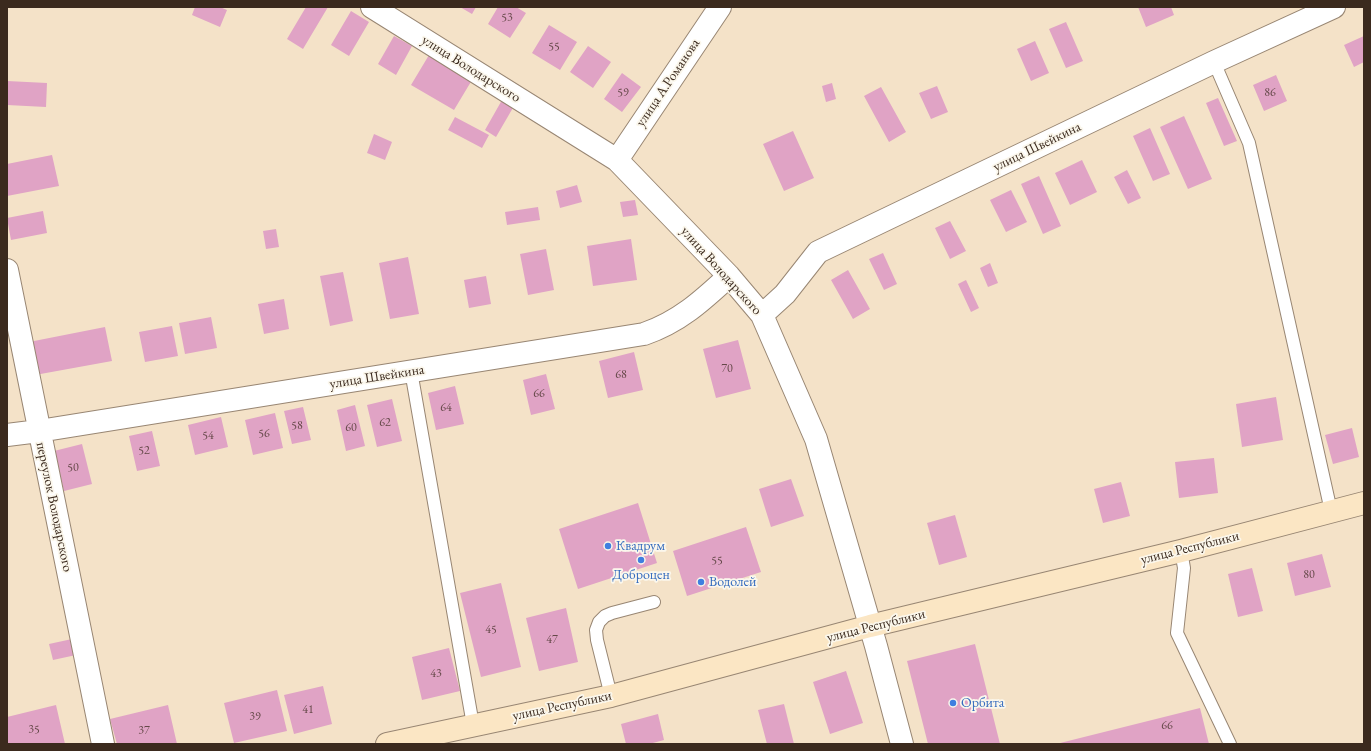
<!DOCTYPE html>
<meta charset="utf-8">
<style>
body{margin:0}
#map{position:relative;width:1371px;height:751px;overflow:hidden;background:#f4e2c8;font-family:"EB Garamond",serif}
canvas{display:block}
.frame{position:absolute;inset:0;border:8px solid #3b2a1e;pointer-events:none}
</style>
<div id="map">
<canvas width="1371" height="751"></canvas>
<div class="frame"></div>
</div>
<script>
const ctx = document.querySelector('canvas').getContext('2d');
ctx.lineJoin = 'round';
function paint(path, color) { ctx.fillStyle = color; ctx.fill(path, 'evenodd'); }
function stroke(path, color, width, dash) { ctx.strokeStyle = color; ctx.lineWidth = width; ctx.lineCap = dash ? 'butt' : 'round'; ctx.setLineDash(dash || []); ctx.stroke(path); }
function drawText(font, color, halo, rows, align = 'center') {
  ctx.font = font + ' "EB Garamond",serif'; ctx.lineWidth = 3.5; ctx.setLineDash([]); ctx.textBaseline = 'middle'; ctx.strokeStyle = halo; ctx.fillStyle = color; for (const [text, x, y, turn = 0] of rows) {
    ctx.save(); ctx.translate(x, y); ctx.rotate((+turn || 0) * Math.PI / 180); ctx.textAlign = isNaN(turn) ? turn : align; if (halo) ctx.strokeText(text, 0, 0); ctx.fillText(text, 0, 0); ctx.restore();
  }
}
paint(new Path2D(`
 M 195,7 L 220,7 L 227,10 L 220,27 L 192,15 Z
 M 306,7 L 328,7 L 303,49 L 287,39 Z
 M 460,7 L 476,7 L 472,14 Z
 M 498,7 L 516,7 L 526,13 L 510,38 L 488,24 Z
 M 1138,7 L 1171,7 L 1174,15 L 1146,27 Z
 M 351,11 L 369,22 L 349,56 L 331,45 Z
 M 1066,22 L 1083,61 L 1066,68 L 1049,29 Z
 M 549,25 L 577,42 L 560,70 L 532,53 Z
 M 394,36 L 412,46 L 396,75 L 378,64 Z
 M 1364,36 L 1364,62 L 1354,67 L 1344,45 Z
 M 1035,41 L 1049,73 L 1031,81 L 1017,49 Z
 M 588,46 L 611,62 L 593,88 L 570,72 Z
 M 429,55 L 472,80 L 454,110 L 411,85 Z
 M 622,73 L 641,87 L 622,112 L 604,99 Z
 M 1276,75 L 1287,101 L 1264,111 L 1253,85 Z
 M 7,81 L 47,83 L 46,107 L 7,105 Z
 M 832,83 L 836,99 L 826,102 L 822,86 Z
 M 937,86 L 948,112 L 931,119 L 919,93 Z
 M 881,87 L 906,132 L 889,142 L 864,96 Z
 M 1218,98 L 1237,141 L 1224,146 L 1206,103 Z
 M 502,100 L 514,106 L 496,137 L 485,130 Z
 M 1184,116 L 1212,179 L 1188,189 L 1160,127 Z
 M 455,117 L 489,135 L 482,148 L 448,130 Z
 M 1150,128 L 1170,174 L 1153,181 L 1133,136 Z
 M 793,131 L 814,178 L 784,191 L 763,144 Z
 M 374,134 L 392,142 L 385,160 L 367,153 Z
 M 52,155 L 59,186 L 7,196 L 7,164 Z
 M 1082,160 L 1097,192 L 1070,205 L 1055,173 Z
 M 1127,170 L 1141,198 L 1128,204 L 1114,177 Z
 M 1039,176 L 1061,226 L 1043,234 L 1021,184 Z
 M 577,185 L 582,202 L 560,208 L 556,191 Z
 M 1011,190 L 1027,222 L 1006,232 L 990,200 Z
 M 635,200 L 638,215 L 623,217 L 620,202 Z
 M 538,207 L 540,220 L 507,225 L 505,212 Z
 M 43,211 L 47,233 L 11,240 L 7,218 Z
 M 950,221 L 966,251 L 950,259 L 935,228 Z
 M 276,229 L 279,247 L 266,249 L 263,231 Z
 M 631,239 L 637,280 L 593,286 L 587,246 Z
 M 546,249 L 554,290 L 528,295 L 520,254 Z
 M 883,253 L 897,284 L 884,290 L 869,259 Z
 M 408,257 L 419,314 L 390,319 L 379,263 Z
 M 990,263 L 998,283 L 988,287 L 980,268 Z
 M 848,270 L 870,309 L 853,319 L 831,280 Z
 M 343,272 L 353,321 L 330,326 L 320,276 Z
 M 486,276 L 491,304 L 469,308 L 464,280 Z
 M 966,280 L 979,308 L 971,312 L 958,284 Z
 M 284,299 L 289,329 L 264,334 L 258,304 Z
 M 211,317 L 217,348 L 185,354 L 179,323 Z
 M 172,326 L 178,356 L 145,362 L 139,332 Z
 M 105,327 L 112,361 L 35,375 L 29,342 Z
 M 738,340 L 751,389 L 716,398 L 703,349 Z
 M 634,352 L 643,390 L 608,398 L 599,361 Z
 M 546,374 L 555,409 L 531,415 L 523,380 Z
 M 455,386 L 464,424 L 436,430 L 428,393 Z
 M 1276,397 L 1283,440 L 1242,447 L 1236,404 Z
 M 392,399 L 402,441 L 377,447 L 367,405 Z
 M 355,405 L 365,446 L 346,451 L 337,410 Z
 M 303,407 L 311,440 L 292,444 L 284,411 Z
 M 275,413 L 283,448 L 253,455 L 245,420 Z
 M 221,417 L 228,447 L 195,455 L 188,425 Z
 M 1352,428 L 1359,457 L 1333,464 L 1325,435 Z
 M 152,431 L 160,466 L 137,471 L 129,436 Z
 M 82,444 L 92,484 L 64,491 L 54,451 Z
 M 1214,458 L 1218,493 L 1179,498 L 1175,462 Z
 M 791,479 L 804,516 L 771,527 L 759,489 Z
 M 1121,482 L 1130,516 L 1103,523 L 1094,489 Z
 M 638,503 L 657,563 L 578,589 L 559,529 Z
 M 955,515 L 967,557 L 939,565 L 927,523 Z
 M 746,527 L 761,572 L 687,596 L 673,551 Z
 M 1322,554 L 1331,587 L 1295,596 L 1287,563 Z
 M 1252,568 L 1263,611 L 1238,617 L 1228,574 Z
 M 501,583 L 521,667 L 481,677 L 460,593 Z
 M 566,608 L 578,662 L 539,671 L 526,618 Z
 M 72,639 L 76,655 L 53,660 L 49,644 Z
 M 975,644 L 1000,744 L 928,744 L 907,661 Z
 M 449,648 L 460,691 L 422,700 L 412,657 Z
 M 846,671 L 863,723 L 830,734 L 813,682 Z
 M 323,686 L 332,724 L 294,734 L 284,695 Z
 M 277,690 L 287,731 L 234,743 L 224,703 Z
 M 784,704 L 794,744 L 767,744 L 758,710 Z
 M 56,705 L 65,744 L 7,744 L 7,717 Z
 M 168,705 L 177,744 L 117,744 L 110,719 Z
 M 1200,708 L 1209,744 L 1060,744 L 1060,743 Z
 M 658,714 L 664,740 L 649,744 L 626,744 L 621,724 Z`), '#e0a3c5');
const lane = new Path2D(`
 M 1214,62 L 1249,143 L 1331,511
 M 411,371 L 473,725
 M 1181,551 L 1184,568 L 1177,633 L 1230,744
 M 611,696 L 597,640 L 596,630 L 599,622 L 605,616 L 612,613 L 654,602`);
const street = new Path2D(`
 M 372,7 L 617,160 L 729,276 L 762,315 L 816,439 L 876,646 L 902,744
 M 617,160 L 720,7
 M 7,270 L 103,744
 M 762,315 L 785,294 L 818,252 L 1214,62 L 1334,7
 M 7,435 L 39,431 L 644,334 C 679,322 702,301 729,276`);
const secondary = new Path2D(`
 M 387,744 L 611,696 L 870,626 L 1181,551 L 1364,503`);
stroke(lane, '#988673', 14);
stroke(street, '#988673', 24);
stroke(secondary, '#988673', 24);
stroke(lane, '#fff', 12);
stroke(street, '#fff', 22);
stroke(secondary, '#fbe6c4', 22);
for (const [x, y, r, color] of [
 [608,546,4,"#3f7fe0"],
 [641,560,4,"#3f7fe0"],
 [701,582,4,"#3f7fe0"],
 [953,703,4,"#3f7fe0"]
]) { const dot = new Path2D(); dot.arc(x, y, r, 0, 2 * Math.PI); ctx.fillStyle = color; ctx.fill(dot); stroke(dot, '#fbf7ec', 1.5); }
drawText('12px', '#644848', null, [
 ["53",507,18],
 ["55",554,47],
 ["59",623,93],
 ["86",1270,93],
 ["70",727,369],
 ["68",621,375],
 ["66",539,394],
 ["64",446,408],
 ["62",385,423],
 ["58",297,426],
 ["60",351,428],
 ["56",264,434],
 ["54",208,436],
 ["52",144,451],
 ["50",73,468],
 ["55",717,561],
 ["80",1309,575],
 ["45",491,630],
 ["47",552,640],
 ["43",436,674],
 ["41",308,710],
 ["39",255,717],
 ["66",1167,726],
 ["35",34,730],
 ["37",144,731]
]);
drawText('14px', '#3b2a1e', '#fbf7ec', [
 ["улица Володарского",471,69,32],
 ["улица А.Романова",668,83,-56],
 ["улица Швейкина",1037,147,-26],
 ["улица Володарского",721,271,48],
 ["улица Швейкина",377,377,-9],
 ["переулок Володарского",54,507,78],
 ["улица Республики",1190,548,-14],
 ["улица Республики",876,626,-14],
 ["улица Республики",562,706,-12]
]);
drawText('14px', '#366cbe', '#fbf7ec', [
 ["Квадрум",616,546],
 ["Доброцен",641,575,"center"],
 ["Водолей",709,582],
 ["Орбита",961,703]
], 'left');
</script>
